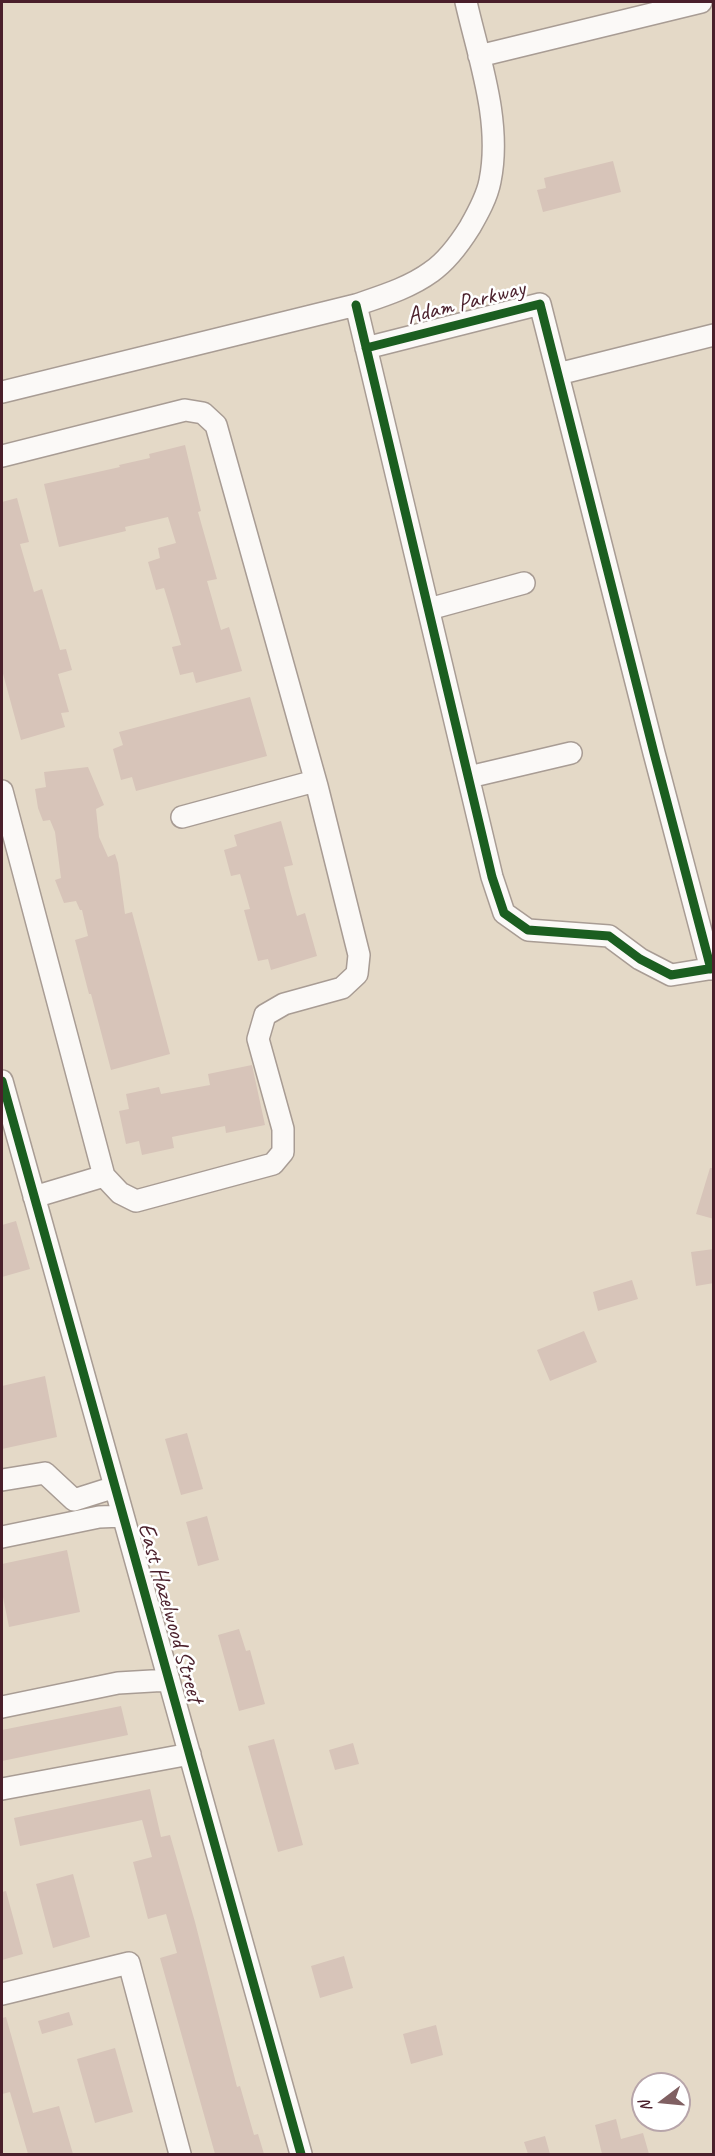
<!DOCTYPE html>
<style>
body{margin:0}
#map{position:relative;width:715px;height:2156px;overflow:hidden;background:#e4d9c7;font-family:Caveat,sans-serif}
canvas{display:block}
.frame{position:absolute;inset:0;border:3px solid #4a1f2b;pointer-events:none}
.north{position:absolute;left:631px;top:2072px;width:60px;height:60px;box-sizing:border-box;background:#fff;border:2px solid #b7a5aa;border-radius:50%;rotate:254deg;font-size:16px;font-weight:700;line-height:24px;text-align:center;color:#4a1f2b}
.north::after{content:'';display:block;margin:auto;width:21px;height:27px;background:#806062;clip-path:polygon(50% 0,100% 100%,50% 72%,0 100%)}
</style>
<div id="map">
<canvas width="715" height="2156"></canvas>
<div class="frame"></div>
<div class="north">N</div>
</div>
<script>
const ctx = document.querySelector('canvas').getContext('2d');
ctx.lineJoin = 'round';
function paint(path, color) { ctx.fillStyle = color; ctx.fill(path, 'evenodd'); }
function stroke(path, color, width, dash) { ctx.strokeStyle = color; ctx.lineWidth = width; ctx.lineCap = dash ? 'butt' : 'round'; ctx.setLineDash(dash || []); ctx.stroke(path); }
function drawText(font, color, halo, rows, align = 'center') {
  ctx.font = font + ' Caveat,sans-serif'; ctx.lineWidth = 5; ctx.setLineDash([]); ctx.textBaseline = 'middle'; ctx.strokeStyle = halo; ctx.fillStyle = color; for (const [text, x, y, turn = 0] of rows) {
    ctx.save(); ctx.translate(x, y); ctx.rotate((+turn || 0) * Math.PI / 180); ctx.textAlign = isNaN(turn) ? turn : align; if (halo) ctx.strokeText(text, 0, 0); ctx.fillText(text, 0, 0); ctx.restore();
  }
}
paint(new Path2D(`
 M 613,161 L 621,192 L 543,212 L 537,190 L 546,188 L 544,178 Z
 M 185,445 L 201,511 L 198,512 L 217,579 L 207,581 L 221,630 L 229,627 L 242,671 L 196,683 L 193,672 L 180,675 L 172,647 L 181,645 L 171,611 L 164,588 L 156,590 L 148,562 L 160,558 L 158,548 L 176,543 L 168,517 L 125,527 L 126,531 L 59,547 L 44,484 L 120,467 L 119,465 L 150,458 L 149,454 Z
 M 17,498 L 29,542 L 20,544 L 34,592 L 42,589 L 60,650 L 66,649 L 72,670 L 58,674 L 69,712 L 61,713 L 65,727 L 21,740 L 2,670 L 2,502 Z
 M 250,697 L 267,756 L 136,791 L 132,777 L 121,780 L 113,749 L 123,745 L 119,732 Z
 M 88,767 L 104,805 L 96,809 L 99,837 L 108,857 L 115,854 L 118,863 L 125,914 L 132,912 L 170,1054 L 111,1070 L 91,994 L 89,994 L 75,940 L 88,936 L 82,910 L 80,910 L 76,901 L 64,903 L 55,880 L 61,878 L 55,832 L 50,820 L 43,821 L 38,808 L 35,789 L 46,787 L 44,772 Z
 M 281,821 L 293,865 L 284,867 L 289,887 L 297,916 L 305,913 L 317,956 L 271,970 L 268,959 L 258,961 L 244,910 L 250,909 L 240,874 L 231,876 L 224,850 L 237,846 L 234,835 Z
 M 252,1065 L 265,1125 L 226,1133 L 225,1126 L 172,1137 L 174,1148 L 142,1155 L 139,1141 L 126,1144 L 119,1111 L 129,1109 L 126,1094 L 159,1087 L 161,1094 L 210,1085 L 208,1074 Z
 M 710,1168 L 714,1168 L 714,1219 L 696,1214 Z
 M 16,1221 L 30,1269 L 2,1277 L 2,1225 Z
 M 714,1249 L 714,1283 L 696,1286 L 691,1252 Z
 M 632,1280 L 638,1299 L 598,1311 L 593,1292 Z
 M 584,1331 L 597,1362 L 550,1381 L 537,1350 Z
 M 45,1376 L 57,1437 L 2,1449 L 2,1386 Z
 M 187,1433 L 203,1489 L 181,1495 L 165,1439 Z
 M 207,1516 L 219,1560 L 198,1566 L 186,1522 Z
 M 67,1550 L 80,1612 L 9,1627 L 2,1592 L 2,1564 Z
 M 239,1629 L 246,1651 L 250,1650 L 265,1704 L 239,1711 L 218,1635 Z
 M 121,1706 L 128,1735 L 2,1761 L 2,1730 Z
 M 274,1739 L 303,1845 L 278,1852 L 248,1746 Z
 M 353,1743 L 359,1764 L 335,1770 L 329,1750 Z
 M 150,1789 L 161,1837 L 170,1835 L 195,1922 L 237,2087 L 240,2086 L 254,2135 L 258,2134 L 264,2154 L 215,2154 L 160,1958 L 177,1953 L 166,1914 L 148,1919 L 133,1862 L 152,1857 L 142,1820 L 20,1846 L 14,1818 Z
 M 73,1874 L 90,1937 L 53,1948 L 36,1884 Z
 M 6,1891 L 23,1954 L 2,1960 L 2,1892 Z
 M 344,1956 L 353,1988 L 320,1998 L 311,1966 Z
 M 69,2012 L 73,2025 L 42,2034 L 38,2021 Z
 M 6,2017 L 33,2113 L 59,2106 L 73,2154 L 28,2154 L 10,2092 L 2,2094 L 2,2018 Z
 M 436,2025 L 443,2055 L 411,2064 L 403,2034 Z
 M 115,2048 L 133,2112 L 95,2123 L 77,2059 Z
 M 616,2119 L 621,2139 L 643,2133 L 649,2154 L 602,2154 L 595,2125 Z
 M 545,2136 L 550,2154 L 528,2154 L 524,2142 Z`), '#d7c4b9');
const minor = new Path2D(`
 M 479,56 L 701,2
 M 356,305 L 492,877 L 504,913 L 528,930 L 609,936 L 640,959 L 671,975 L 714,968
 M 366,348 L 540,304 L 654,753 L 711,969
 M 558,374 L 714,335
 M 2,392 L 356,305 C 382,296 409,288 431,272 C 447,261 460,243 470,227 C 478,213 487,197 490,181 C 502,122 479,59 466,2
 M 2,456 L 185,410 L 203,413 L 216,425 L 317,786 L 359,955 L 357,974 L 342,988 L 284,1004 L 265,1015 L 258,1039 L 283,1129 L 283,1152 L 273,1164 L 136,1201 L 120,1193 L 104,1176 L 2,791
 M 429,609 L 524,583
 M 469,777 L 571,753
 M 182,817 L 315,781
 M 2,1081 L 301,2154
 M 34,1197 L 104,1176
 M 2,1480 L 45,1473 L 74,1500 L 115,1487
 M 2,1537 L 99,1517 L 123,1516
 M 2,1707 L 118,1683 L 169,1680
 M 2,1789 L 190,1754
 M 2,1994 L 129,1963 L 180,2154`);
stroke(minor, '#a89c94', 24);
stroke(minor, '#fbf9f7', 21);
stroke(new Path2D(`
 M 356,305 L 492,877 L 504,913 L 528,930 L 609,936 L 640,959 L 671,975 L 714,968
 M 366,348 L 540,304 L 654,753 L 711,969
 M 2,1081 L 301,2154`), '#1b5e20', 9);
drawText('24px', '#4a1f2b', '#fff', [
 ["Adam Parkway",466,303,-14],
 ["East Hazelwood Street",170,1613,74]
]);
</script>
